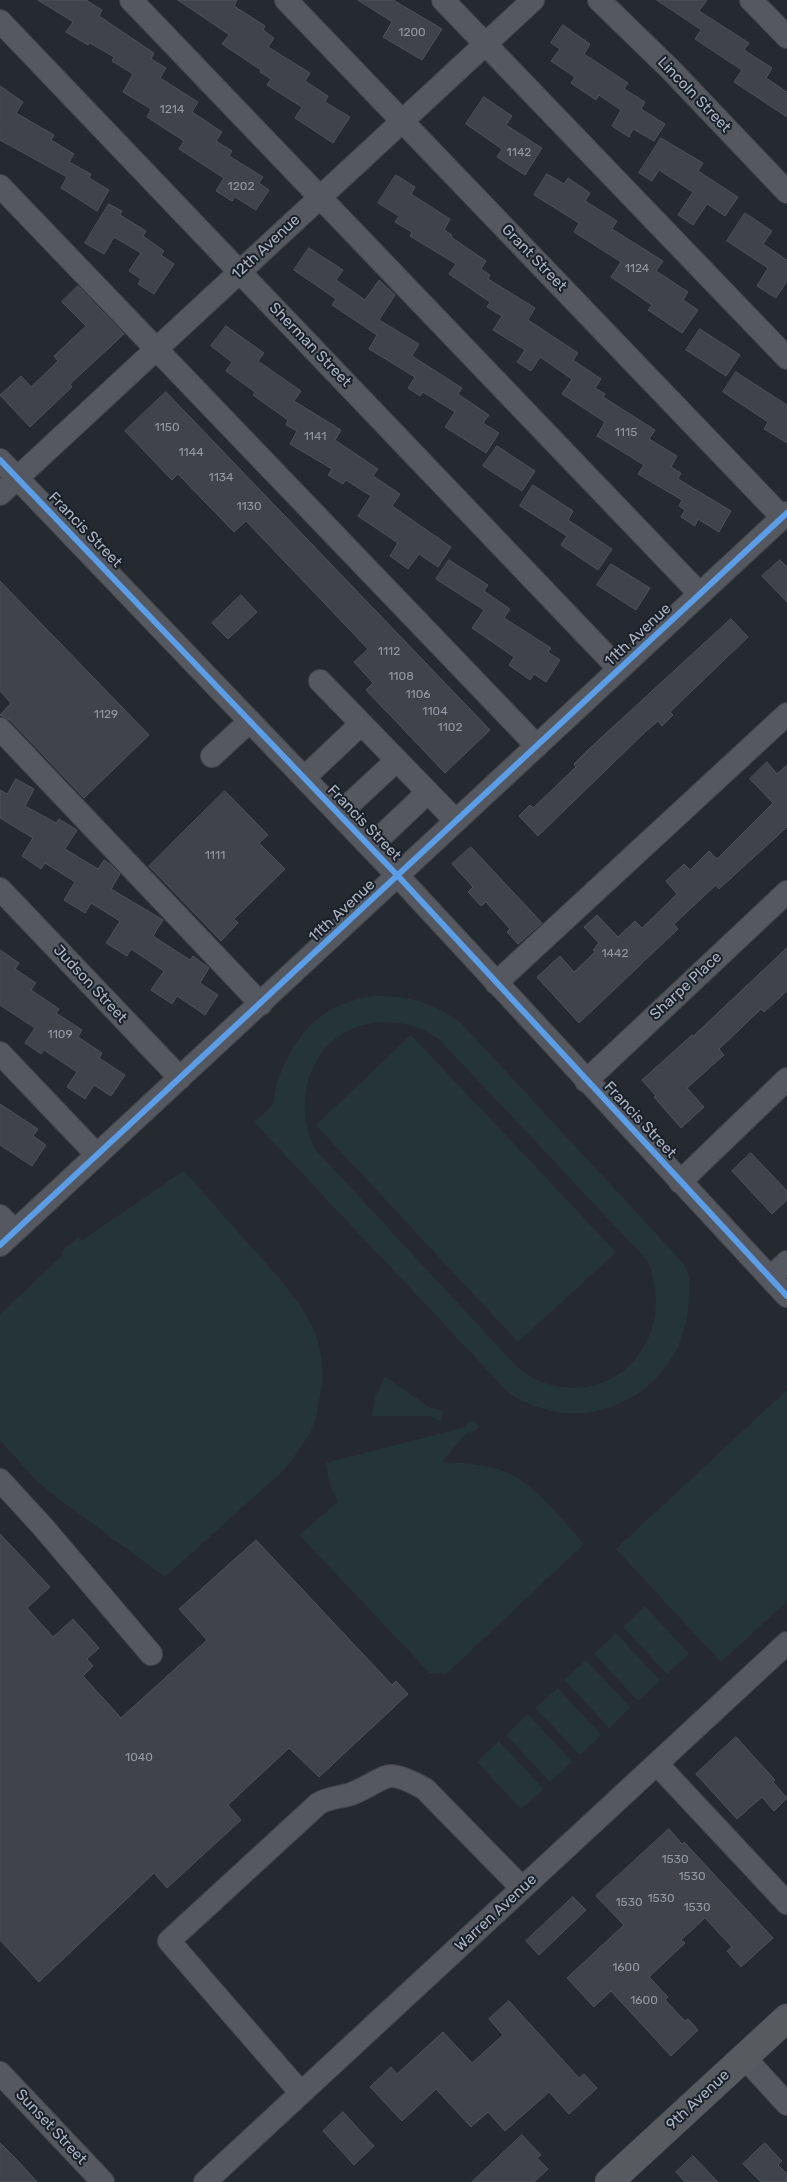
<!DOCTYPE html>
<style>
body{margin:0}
canvas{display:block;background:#252a30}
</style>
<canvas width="787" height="2182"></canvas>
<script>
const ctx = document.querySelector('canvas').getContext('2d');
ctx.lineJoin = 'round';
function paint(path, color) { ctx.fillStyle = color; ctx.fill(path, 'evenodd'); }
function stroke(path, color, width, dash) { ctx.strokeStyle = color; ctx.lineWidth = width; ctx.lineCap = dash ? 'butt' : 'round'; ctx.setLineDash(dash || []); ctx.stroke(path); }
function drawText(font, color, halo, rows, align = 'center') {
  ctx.font = font + ' Rubik,sans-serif'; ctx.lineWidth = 4; ctx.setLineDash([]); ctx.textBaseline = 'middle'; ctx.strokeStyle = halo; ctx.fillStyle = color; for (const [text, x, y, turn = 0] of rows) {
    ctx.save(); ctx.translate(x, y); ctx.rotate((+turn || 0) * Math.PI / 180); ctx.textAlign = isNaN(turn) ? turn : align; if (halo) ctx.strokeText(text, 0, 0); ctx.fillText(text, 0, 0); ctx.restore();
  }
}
paint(new Path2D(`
 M 374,996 C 411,996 431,1002 461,1023 L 684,1264 C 692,1278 689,1292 688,1308 C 679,1397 581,1443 508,1392 L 254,1122 C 259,1117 270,1110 273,1103 C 275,1095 275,1087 278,1080 C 297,1031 321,1004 374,996 ZM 376,1022 C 402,1022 419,1024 440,1040 L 647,1260 C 680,1333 618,1412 539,1381 C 524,1375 512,1362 501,1350 L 314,1148 C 294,1104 306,1048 354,1028 C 361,1025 369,1024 376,1022 Z
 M 411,1035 L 616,1252 L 518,1342 L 316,1125 Z
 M 184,1171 L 278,1277 L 300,1305 L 315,1332 L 321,1356 L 323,1378 L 316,1418 L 309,1435 L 286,1468 L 165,1577 L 55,1496 L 36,1480 L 0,1440 L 0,1314 L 63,1255 L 61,1252 L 78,1237 L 81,1241 Z
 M 385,1377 L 432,1409 L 433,1408 L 443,1411 L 440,1421 L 430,1416 L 372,1416 L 375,1398 Z
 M 787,1390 L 787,1601 L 721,1662 L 616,1549 Z
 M 474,1420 L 479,1428 L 470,1433 L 468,1431 L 442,1462 C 465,1463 492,1464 514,1476 C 539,1490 564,1522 584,1544 L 446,1674 L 430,1673 L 299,1535 L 338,1502 L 330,1486 L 326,1463 L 466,1427 L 465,1425 Z
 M 645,1606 L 689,1654 L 667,1674 L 623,1627 Z
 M 616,1633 L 660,1681 L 638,1701 L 594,1654 Z
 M 586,1660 L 630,1707 L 609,1728 L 565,1680 Z
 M 558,1688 L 601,1735 L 580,1755 L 535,1708 Z
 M 528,1714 L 572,1762 L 550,1782 L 506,1735 Z
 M 499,1741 L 543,1789 L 521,1809 L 477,1762 Z`), '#253537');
const building = new Path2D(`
 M 38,0 L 86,0 L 102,10 L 99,16 L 154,53 L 151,59 L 166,68 L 160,78 L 198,102 L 192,112 L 222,132 L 216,141 L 232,151 L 229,156 L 263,177 L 259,183 L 269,190 L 256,210 L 235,197 L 232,201 L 216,191 L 224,178 L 179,149 L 184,141 L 147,117 L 151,109 L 123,92 L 133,74 L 112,61 L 114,57 L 90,43 L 88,45 L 66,32 L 73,22 Z
 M 178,0 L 237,0 L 234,6 L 265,26 L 263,30 L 274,38 L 268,47 L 310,73 L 305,81 L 328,96 L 325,102 L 350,117 L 333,143 L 295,118 L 302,107 L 267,85 L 271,79 L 260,72 L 261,70 L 222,44 L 229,35 Z
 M 358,0 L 393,0 L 442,29 L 422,60 L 383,37 L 392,22 Z
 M 657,0 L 707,0 L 699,11 L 749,43 L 744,50 L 772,68 L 766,78 L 787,92 L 787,117 L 734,82 L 742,70 L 695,39 L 701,30 Z
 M 563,25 L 590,44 L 584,54 L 628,83 L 624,89 L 645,102 L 641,109 L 665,124 L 654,141 L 633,129 L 629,137 L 612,126 L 621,110 L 599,95 L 596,100 L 571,83 L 575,77 L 551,61 L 560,49 L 551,43 Z
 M 0,86 L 23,102 L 16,113 L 54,135 L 51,140 L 74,154 L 69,162 L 91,174 L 89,178 L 109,190 L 97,211 L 61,188 L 67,177 L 0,140 Z
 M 484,97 L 512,116 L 506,125 L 542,148 L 525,175 L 497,157 L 502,149 L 466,124 Z
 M 661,138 L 703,163 L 698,171 L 738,197 L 725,216 L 707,204 L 693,225 L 678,215 L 693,192 L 659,170 L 652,181 L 639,173 Z
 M 547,174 L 564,184 L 568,178 L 590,193 L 585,201 L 617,221 L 612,229 L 663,261 L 656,271 L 688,292 L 683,300 L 698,310 L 682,333 L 648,310 L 652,305 L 611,277 L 621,262 L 574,232 L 579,223 L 534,195 Z
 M 396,175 L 415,187 L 411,194 L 450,219 L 444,230 L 452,235 L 451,237 L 486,261 L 481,269 L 490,275 L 488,279 L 535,308 L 528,320 L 578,353 L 573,360 L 601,379 L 595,388 L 605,394 L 603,397 L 655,430 L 649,439 L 677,456 L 671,467 L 681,473 L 678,479 L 731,511 L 719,532 L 698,519 L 695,526 L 681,517 L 685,510 L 679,506 L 682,500 L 638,474 L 644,465 L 597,436 L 605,422 L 562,394 L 572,379 L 540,357 L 531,371 L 517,362 L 525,350 L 493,330 L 502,316 L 487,307 L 490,302 L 449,274 L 456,264 L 410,236 L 412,232 L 395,222 L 399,216 L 378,203 Z
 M 109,204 L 122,211 L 120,215 L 146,231 L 143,236 L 164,251 L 161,255 L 174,264 L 154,294 L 138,284 L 141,279 L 129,271 L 141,253 L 114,237 L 104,254 L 85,243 Z
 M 745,213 L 772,231 L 763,244 L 787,260 L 787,281 L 776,298 L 757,286 L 768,268 L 727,241 Z
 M 309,248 L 343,270 L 336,280 L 365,300 L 379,280 L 395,295 L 379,320 L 419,344 L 412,356 L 462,388 L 458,394 L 489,415 L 483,423 L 499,433 L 486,453 L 445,427 L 455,412 L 423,392 L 420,396 L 408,388 L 415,377 L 369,349 L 377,335 L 332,305 L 336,299 L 294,270 Z
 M 78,286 L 124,334 L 70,384 L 72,387 L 30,427 L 0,395 L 21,376 L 31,387 L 58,361 L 54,356 L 86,326 L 62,302 Z
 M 226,326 L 264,353 L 258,361 L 301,391 L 294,401 L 341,430 L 335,440 L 378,469 L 373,476 L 400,494 L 392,506 L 451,547 L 438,567 L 419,554 L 408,569 L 390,556 L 398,543 L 358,516 L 371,496 L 346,480 L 343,484 L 328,475 L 332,469 L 290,444 L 297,431 L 286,425 L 288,420 L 253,395 L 255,392 L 226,371 L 232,362 L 211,346 Z
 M 700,329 L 740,355 L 726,376 L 686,350 Z
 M 736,372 L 787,405 L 787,443 L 764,429 L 768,422 L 723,392 Z
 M 166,392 L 490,730 L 445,773 L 366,690 L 373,683 L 354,662 L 368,649 L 246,521 L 234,532 L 178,474 L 172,480 L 125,431 Z
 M 497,446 L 535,471 L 522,491 L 483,466 Z
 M 533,485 L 573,511 L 568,520 L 612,549 L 598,570 L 561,545 L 567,536 L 520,506 Z
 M 449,560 L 488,585 L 484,591 L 510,609 L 504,618 L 551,648 L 548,652 L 560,660 L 546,682 L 534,674 L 530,680 L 509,665 L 514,657 L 472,628 L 484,610 L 436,579 Z
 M 780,560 L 787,567 L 787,602 L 762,576 Z
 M 611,564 L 650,588 L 636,610 L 597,585 Z
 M 0,581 L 149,735 L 84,798 L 10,720 L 0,715 L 11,703 L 0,691 Z
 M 241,595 L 257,612 L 228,639 L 212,623 Z
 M 731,619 L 748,637 L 670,712 L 673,715 L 662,726 L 658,721 L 644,733 L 538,836 L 519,816 L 530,805 L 533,808 L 576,767 L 574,764 L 589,749 Z
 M 767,762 L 777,774 L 787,765 L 787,827 L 719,889 L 716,885 L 674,924 L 678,929 L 579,1023 L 537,977 L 560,956 L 574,972 L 595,952 L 593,950 L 599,943 L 584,927 L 597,915 L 618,937 L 635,921 L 642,928 L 677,894 L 666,881 L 684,864 L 690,870 L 709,851 L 717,859 L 773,803 L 750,779 Z
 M 16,779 L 34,789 L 25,806 L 56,823 L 59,819 L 77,830 L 65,849 L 98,869 L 104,860 L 110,864 L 120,874 L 111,889 L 163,920 L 153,936 L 190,960 L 193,956 L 209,968 L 200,983 L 218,995 L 205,1015 L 177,996 L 172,1004 L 151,990 L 164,971 L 131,949 L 127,956 L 106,943 L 120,921 L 91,903 L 85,913 L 64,900 L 75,882 L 45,863 L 41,869 L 22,856 L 33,838 L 0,818 L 0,790 L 7,794 Z
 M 225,791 L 268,835 L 259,843 L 285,869 L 234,919 L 238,923 L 221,941 L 149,866 Z
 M 471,847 L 542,923 L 518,944 L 507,932 L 510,929 L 486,902 L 481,906 L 468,892 L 473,887 L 452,864 Z
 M 787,948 L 787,991 L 764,1012 L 761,1009 L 719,1049 L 724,1055 L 687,1088 L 704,1107 L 681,1128 L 654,1097 L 656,1096 L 642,1080 L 692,1035 L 693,1036 Z
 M 0,950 L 19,963 L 15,969 L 36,983 L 31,990 L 59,1009 L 56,1013 L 82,1030 L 78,1037 L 102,1053 L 99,1058 L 125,1075 L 111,1096 L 94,1085 L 85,1099 L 67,1087 L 77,1072 L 44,1050 L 41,1054 L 25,1043 L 35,1028 L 0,1005 Z
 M 0,1104 L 38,1129 L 33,1136 L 46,1145 L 32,1166 L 0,1145 Z
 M 751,1153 L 787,1191 L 787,1200 L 772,1214 L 732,1171 Z
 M 0,1534 L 50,1587 L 27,1608 L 53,1637 L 73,1619 L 99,1648 L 87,1659 L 93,1666 L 83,1676 L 121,1718 L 207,1640 L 179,1609 L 256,1540 L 392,1685 L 396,1681 L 408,1694 L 319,1777 L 289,1748 L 228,1805 L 241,1820 L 167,1888 L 154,1873 L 39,1982 L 0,1940 Z
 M 736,1737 L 775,1780 L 773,1782 L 787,1798 L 774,1811 L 762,1797 L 737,1819 L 696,1774 Z
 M 669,1829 L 682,1844 L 684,1842 L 773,1938 L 741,1967 L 727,1951 L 732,1947 L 705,1918 L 681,1940 L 685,1943 L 649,1977 L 668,1997 L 665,2000 L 685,2021 L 688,2019 L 698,2030 L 671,2056 L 611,1991 L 594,2007 L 567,1978 L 624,1925 L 596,1896 Z
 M 573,1897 L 586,1910 L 539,1955 L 526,1941 Z
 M 509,2001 L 579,2078 L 584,2074 L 597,2088 L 569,2114 L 549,2092 L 505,2131 L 488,2112 L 471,2127 L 436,2089 L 402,2121 L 370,2087 L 391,2067 L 397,2074 L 443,2032 L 472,2063 L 503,2035 L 489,2019 Z
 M 343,2112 L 374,2146 L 354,2165 L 323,2131 Z
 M 522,2135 L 541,2155 L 537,2158 L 548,2169 L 534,2182 L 472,2182 Z
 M 0,2143 L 19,2162 L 37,2182 L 0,2182 Z
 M 765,2143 L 782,2161 L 778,2165 L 787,2174 L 787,2182 L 761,2182 L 743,2164 Z
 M 693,2156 L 718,2182 L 685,2182 L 676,2172 Z`);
paint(building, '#40444a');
stroke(building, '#4d5158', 1);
const minor = new Path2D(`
 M 131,0 L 700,594
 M 286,0 L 782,517
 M 443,0 L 787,358
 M 599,0 L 671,70 L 787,192
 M 751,0 L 787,37
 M 0,21 L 619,669
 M 0,186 L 537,746
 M 0,460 L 398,876 L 787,1296
 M 0,494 L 533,0
 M 320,681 L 456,821
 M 0,729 L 261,1004
 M 212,756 L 250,721
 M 304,778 L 361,724
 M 339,814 L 397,760
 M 370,847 L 428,792
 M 0,889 L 180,1078
 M 496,983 L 787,714
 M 0,1053 L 97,1155
 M 586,1081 L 787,892
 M 680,1182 L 787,1079
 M 0,1216 L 15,1231
 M 0,1245 L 787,513
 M 770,1278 L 787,1262
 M 0,1480 L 43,1527 L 151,1654
 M 657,1764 L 787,1903
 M 744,2057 L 787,2104
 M 0,2073 L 103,2182
 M 301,2093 L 169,1941 L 318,1804 C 329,1797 339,1798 351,1794 C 389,1779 382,1765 425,1789 L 522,1888
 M 205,2182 L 787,1643`);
const major = new Path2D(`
 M 609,2182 L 787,2018`);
stroke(minor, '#42464b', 24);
stroke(major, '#42464d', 29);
stroke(minor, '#55585e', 22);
stroke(major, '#575b60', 28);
stroke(new Path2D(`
 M 0,460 L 398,876 L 787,1296
 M 0,1245 L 787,513`), '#5a9eea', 6);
drawText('12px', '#9299a4', null, [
 ["1200",412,33],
 ["1214",172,110],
 ["1142",519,153],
 ["1202",241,187],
 ["1124",637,269],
 ["1150",167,428],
 ["1115",626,433],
 ["1141",315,437],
 ["1144",191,453],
 ["1134",221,478],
 ["1130",249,507],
 ["1112",389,652],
 ["1108",401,677],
 ["1106",418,695],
 ["1104",435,712],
 ["1129",106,715],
 ["1102",450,728],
 ["1111",215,856],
 ["1442",615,954],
 ["1109",60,1035],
 ["1040",139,1758],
 ["1530",675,1860],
 ["1530",692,1877],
 ["1530",661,1899],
 ["1530",629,1903],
 ["1530",697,1908],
 ["1600",626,1968],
 ["1600",644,2001]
]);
drawText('15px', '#aeb5c2', '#19202a', [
 ["Lincoln Street",694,95,46],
 ["12th Avenue",266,247,-43],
 ["Grant Street",534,258,46],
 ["Sherman Street",310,345,46],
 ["Francis Street",85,530,46],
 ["11th Avenue",638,635,-43],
 ["Francis Street",364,823,46],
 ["11th Avenue",342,911,-43],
 ["Judson Street",90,984,47],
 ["Sharpe Place",686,986,-43],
 ["Francis Street",640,1120,47],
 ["Warren Avenue",496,1913,-43],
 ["9th Avenue",698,2100,-43],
 ["Sunset Street",51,2127,47]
]);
</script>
